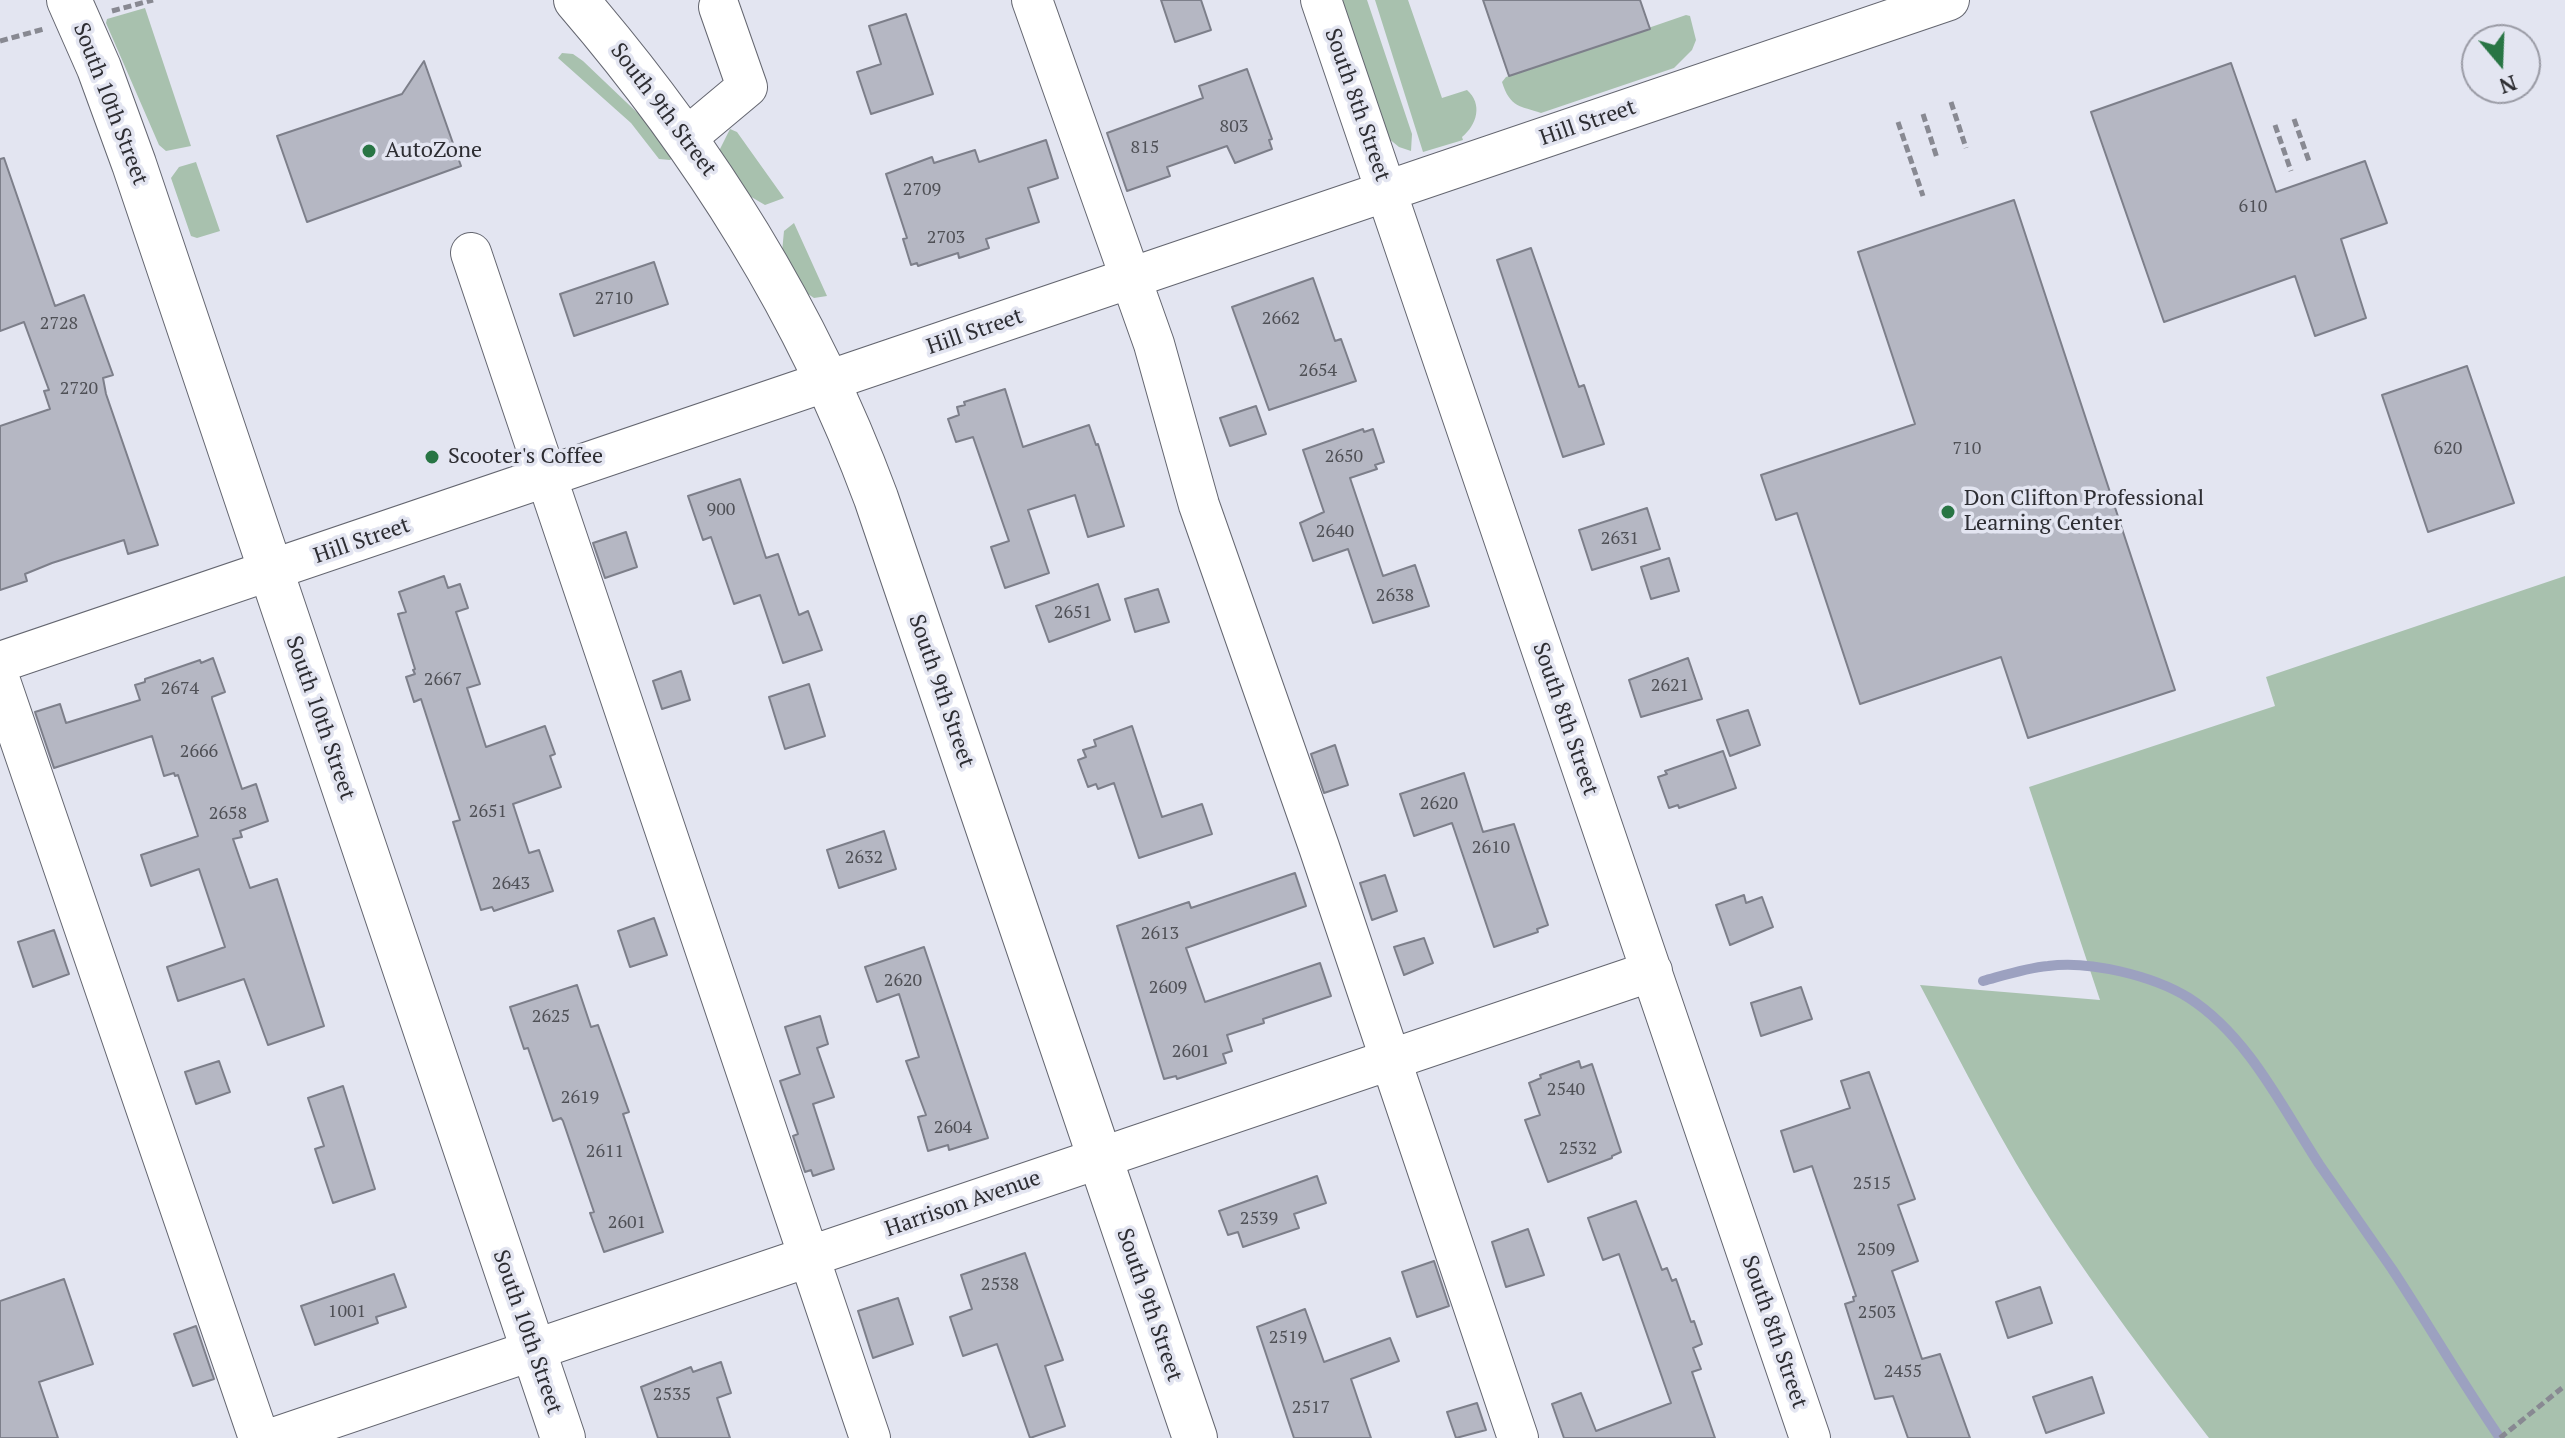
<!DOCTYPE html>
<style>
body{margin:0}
#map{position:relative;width:2565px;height:1438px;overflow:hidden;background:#e3e5f1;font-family:"PT Serif",serif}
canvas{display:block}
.north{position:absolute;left:2461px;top:24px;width:80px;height:80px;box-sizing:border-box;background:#e3e5f1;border:2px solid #9a9ba5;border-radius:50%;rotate:161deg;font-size:22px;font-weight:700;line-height:32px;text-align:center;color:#2d2d32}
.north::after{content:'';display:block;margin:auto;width:28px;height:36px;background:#287544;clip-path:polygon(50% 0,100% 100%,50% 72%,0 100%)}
</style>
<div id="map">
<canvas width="2565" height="1438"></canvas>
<div class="north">N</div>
</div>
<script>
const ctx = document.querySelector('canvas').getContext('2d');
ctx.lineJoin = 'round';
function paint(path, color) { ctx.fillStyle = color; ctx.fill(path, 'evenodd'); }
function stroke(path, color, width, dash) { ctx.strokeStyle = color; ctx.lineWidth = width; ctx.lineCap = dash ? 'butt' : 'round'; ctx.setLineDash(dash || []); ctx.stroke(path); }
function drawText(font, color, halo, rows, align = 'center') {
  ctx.font = font + ' "PT Serif",serif'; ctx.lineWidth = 7; ctx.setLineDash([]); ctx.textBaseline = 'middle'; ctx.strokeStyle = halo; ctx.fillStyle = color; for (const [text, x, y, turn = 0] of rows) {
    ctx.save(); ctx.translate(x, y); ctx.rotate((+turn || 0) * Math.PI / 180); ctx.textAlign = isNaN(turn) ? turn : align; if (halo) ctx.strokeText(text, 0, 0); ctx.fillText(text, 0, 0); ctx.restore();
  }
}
paint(new Path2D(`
 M 1341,0 L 1367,0 L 1412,134 L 1411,151 L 1399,147 L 1388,138 Z
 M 1375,0 L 1408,0 L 1442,98 L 1467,90 C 1483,104 1477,125 1462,137 L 1463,140 L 1423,152 Z
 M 145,8 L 191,146 L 166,151 L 159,145 L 106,23 L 107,19 Z
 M 1686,15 L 1690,16 L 1696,40 L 1692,50 L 1674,68 L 1541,113 C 1521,106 1510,108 1502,82 L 1506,77 Z
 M 562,53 L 573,54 L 583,61 L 647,122 L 676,155 L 670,160 L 659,159 L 631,123 L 558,58 Z
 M 730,129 L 737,132 L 784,198 L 765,205 L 748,195 L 719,151 Z
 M 196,162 L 220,231 L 197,238 L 191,236 L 171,178 L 179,167 Z
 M 794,223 L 827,296 L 814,298 L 808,294 L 782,252 L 784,231 Z
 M 2565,576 L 2565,1438 L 2209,1438 C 2154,1367 2100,1295 2051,1220 C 2002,1145 1962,1064 1920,985 L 2100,1000 L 2029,787 L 2275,706 L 2266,677 Z`), '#a8c1ae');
stroke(new Path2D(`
 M 1983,981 C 2005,975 2026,968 2048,966 C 2089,960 2154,976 2189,998 C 2248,1036 2282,1107 2319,1164 C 2343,1199 2368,1234 2392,1269 C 2429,1325 2462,1383 2500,1438`), '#9ca1c0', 10);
const building = new Path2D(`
 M 1161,0 L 1201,0 L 1211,30 L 1175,42 Z
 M 1483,0 L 1640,0 L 1650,29 L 1509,76 Z
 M 906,14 L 933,94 L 871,114 L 857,72 L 881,64 L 869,26 Z
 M 424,61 L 461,166 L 307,222 L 277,136 L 402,94 Z
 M 2231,63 L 2276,192 L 2365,161 L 2387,223 L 2341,239 L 2366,318 L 2315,336 L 2295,276 L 2164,322 L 2091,112 Z
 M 1247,69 L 1272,139 L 1269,140 L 1272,149 L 1235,163 L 1227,146 L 1167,167 L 1170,176 L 1127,191 L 1107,133 L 1203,98 L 1199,86 Z
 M 1046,140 L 1058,178 L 1028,188 L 1039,222 L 986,239 L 989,248 L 959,258 L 958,253 L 918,266 L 917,263 L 911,265 L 903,239 L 907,238 L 886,174 L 932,157 L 934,163 L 975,150 L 979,162 Z
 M 4,158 L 55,306 L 84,295 L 113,375 L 103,378 L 106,394 L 158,545 L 128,554 L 124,540 L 52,563 L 25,574 L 27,581 L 0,590 L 0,426 L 50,409 L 44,391 L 49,390 L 24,322 L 0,331 L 0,159 Z
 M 2014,200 L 2175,690 L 2028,738 L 2001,657 L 1860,704 L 1797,513 L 1776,520 L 1761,475 L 1915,424 L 1858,252 Z
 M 1531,248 L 1579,387 L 1584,385 L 1604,444 L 1563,457 L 1497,260 Z
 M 654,262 L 668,304 L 574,336 L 560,294 Z
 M 1313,278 L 1335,341 L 1341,339 L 1356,381 L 1269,410 L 1232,307 Z
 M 2467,366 L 2514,503 L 2428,532 L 2382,395 Z
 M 1005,389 L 1023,447 L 1089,425 L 1096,445 L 1098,444 L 1124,526 L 1088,537 L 1075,495 L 1028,510 L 1049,573 L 1005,588 L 991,547 L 1009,541 L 973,437 L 956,442 L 948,419 L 959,415 L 957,407 L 965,405 L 964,402 Z
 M 1256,406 L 1266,434 L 1230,446 L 1220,418 Z
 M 1363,429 L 1364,432 L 1373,429 L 1384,462 L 1375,465 L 1377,469 L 1350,478 L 1383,576 L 1415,565 L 1429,606 L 1373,623 L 1348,549 L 1313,561 L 1300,523 L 1324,512 L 1303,450 Z
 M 740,479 L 766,558 L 778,554 L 799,615 L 808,611 L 822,650 L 783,663 L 760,595 L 734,604 L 711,537 L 703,540 L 688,496 Z
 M 1647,508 L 1660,549 L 1592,570 L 1579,530 Z
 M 626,532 L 637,567 L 605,578 L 593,543 Z
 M 1669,558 L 1679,591 L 1651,599 L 1641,567 Z
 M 444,576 L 448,588 L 460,584 L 468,608 L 456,612 L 480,684 L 467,688 L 486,747 L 545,726 L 555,754 L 550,756 L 561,787 L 513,804 L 529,853 L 539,850 L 553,891 L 494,911 L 492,907 L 481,910 L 453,822 L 460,820 L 421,699 L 414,702 L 406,677 L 415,674 L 413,670 L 415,669 L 398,614 L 406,612 L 399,592 Z
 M 1098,584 L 1110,620 L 1049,642 L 1036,606 Z
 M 1158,589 L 1169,622 L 1135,632 L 1125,599 Z
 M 213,658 L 225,692 L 212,697 L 212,699 L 242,789 L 256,784 L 268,821 L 240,831 L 242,837 L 233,839 L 250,888 L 277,879 L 324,1026 L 268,1045 L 244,979 L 178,1001 L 167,967 L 225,947 L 199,869 L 151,886 L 141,855 L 198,836 L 178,775 L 175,776 L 174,773 L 164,776 L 152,736 L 54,768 L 35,712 L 60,704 L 66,723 L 140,700 L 135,685 L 145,682 L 145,679 L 200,660 L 201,663 Z
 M 1688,658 L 1702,699 L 1641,717 L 1629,680 Z
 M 681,671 L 690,700 L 662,709 L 653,681 Z
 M 809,684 L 825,736 L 785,749 L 769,697 Z
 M 1748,710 L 1760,745 L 1730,756 L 1717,720 Z
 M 1132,726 L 1162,817 L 1202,804 L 1212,834 L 1139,858 L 1114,783 L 1098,789 L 1096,784 L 1088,787 L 1078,760 L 1086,757 L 1083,750 L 1096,746 L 1094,740 Z
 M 1335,745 L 1348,785 L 1324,793 L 1311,754 Z
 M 1723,751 L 1736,788 L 1679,808 L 1678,805 L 1669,808 L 1658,777 L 1667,774 L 1665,771 Z
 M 1464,773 L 1483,832 L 1514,824 L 1548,925 L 1537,929 L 1538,932 L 1494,947 L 1452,823 L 1414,836 L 1400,794 Z
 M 884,831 L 896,869 L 839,888 L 827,850 Z
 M 1295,873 L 1306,906 L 1186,948 L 1205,1002 L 1320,963 L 1331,996 L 1263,1019 L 1264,1023 L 1227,1035 L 1232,1051 L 1223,1054 L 1226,1063 L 1177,1079 L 1176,1076 L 1164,1079 L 1117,926 L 1189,902 L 1191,908 Z
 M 1385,875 L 1397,911 L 1372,920 L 1360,883 Z
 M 1744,895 L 1746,903 L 1762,897 L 1773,927 L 1730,945 L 1716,905 Z
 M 654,918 L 667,955 L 630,967 L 618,931 Z
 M 54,930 L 69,974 L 33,987 L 18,942 Z
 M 1424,938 L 1433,963 L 1404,975 L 1394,947 Z
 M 924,947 L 988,1138 L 949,1150 L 948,1145 L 928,1151 L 918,1117 L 926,1115 L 906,1061 L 919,1057 L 899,994 L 877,1002 L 865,967 Z
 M 577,985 L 591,1027 L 598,1025 L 629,1112 L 623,1114 L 663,1232 L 604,1252 L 590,1213 L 594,1212 L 563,1121 L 561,1118 L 553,1121 L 528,1048 L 524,1049 L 510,1007 Z
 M 1801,987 L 1812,1019 L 1761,1036 L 1751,1003 Z
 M 820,1016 L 828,1044 L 817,1048 L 834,1097 L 813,1104 L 834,1169 L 813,1176 L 811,1170 L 805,1172 L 793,1136 L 798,1134 L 780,1081 L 800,1074 L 785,1027 Z
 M 219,1061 L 230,1092 L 196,1104 L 185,1072 Z
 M 1579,1061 L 1581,1068 L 1592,1064 L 1621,1152 L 1612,1156 L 1612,1158 L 1548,1182 L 1525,1120 L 1540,1115 L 1529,1083 L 1541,1078 L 1540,1075 Z
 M 1869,1072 L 1915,1199 L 1898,1205 L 1918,1261 L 1892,1271 L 1922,1359 L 1940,1354 L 1970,1438 L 1908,1438 L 1893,1396 L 1875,1399 L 1845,1304 L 1854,1301 L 1853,1297 L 1856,1296 L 1812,1166 L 1794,1172 L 1781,1131 L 1850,1108 L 1841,1081 Z
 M 343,1086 L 375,1189 L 333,1203 L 315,1149 L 324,1146 L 308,1098 Z
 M 1317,1176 L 1326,1203 L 1294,1214 L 1299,1228 L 1243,1247 L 1238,1232 L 1228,1235 L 1219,1211 Z
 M 1636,1201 L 1662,1270 L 1667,1268 L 1672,1281 L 1676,1279 L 1691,1322 L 1694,1321 L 1702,1344 L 1693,1348 L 1701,1369 L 1692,1372 L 1715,1438 L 1564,1438 L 1552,1404 L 1581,1393 L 1596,1431 L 1671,1403 L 1619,1254 L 1603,1260 L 1588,1218 Z
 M 1528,1229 L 1544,1275 L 1506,1287 L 1492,1242 Z
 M 1025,1253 L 1063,1360 L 1045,1366 L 1065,1426 L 1030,1438 L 997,1344 L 963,1356 L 950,1317 L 972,1309 L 961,1275 Z
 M 1434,1261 L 1449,1306 L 1417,1317 L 1402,1272 Z
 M 394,1274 L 406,1307 L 376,1317 L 378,1323 L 315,1345 L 301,1306 Z
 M 64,1279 L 93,1364 L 39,1382 L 58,1438 L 0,1438 L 0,1301 Z
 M 2040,1287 L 2052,1323 L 2008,1338 L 1996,1302 Z
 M 898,1298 L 913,1344 L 873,1358 L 858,1311 Z
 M 1305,1309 L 1324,1362 L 1390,1338 L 1399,1361 L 1351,1379 L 1371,1438 L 1294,1438 L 1257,1327 Z
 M 196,1326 L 214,1379 L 193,1386 L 174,1334 Z
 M 721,1362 L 731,1393 L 717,1398 L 730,1438 L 658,1438 L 641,1387 L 691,1367 L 693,1372 Z
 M 2092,1377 L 2104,1413 L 2046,1433 L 2033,1397 Z
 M 1477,1403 L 1486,1430 L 1456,1438 L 1447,1412 Z`);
paint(building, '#b5b7c3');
stroke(building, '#7d7f8a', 2);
const minor = new Path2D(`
 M 1032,0 L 1154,344 L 1199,505 L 1319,847 L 1518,1438
 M 1321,0 L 1810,1438
 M 686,138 L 747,87 L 719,7
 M 471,253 L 870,1438
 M 0,662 L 1949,0
 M 0,681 L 259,1438
 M 274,1438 L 1652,971`);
const major = new Path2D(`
 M 69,0 L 99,68 L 134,164 L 563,1438
 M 576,0 C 705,150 807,312 876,498 L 1195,1438`);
stroke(minor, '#646670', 42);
stroke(major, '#646670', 46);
stroke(new Path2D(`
 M 112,11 L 153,0
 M 0,41 L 44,29
 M 1951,102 L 1966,148
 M 1923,114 L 1937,158
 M 2294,119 L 2310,164
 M 1898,122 L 1923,196
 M 2275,125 L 2291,171
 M 2500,1438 L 2562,1388`), '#888992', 5, [8, 4]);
stroke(minor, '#fff', 40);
stroke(major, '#fff', 44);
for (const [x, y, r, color] of [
 [369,151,8,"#287544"],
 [432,457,8,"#287544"],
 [1948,512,8,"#287544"]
]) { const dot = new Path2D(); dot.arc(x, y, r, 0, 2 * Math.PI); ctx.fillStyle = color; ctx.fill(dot); stroke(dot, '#e3e5f1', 3); }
drawText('18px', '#4f5056', null, [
 ["803",1234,127],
 ["815",1145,148],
 ["2709",922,190],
 ["610",2253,207],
 ["2703",946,238],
 ["2710",614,299],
 ["2662",1281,319],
 ["2728",59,324],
 ["2654",1318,371],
 ["2720",79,389],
 ["710",1967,449],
 ["620",2448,449],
 ["2650",1344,457],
 ["900",721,510],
 ["2640",1335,532],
 ["2631",1620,539],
 ["2638",1395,596],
 ["2651",1073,613],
 ["2667",443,680],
 ["2621",1670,686],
 ["2674",180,689],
 ["2666",199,752],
 ["2620",1439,804],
 ["2651",488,812],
 ["2658",228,814],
 ["2610",1491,848],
 ["2632",864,858],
 ["2643",511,884],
 ["2613",1160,934],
 ["2620",903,981],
 ["2609",1168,988],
 ["2625",551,1017],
 ["2601",1191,1052],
 ["2540",1566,1090],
 ["2619",580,1098],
 ["2604",953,1128],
 ["2532",1578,1149],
 ["2611",605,1152],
 ["2515",1872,1184],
 ["2539",1259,1219],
 ["2601",627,1223],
 ["2509",1876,1250],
 ["2538",1000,1285],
 ["1001",347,1312],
 ["2503",1877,1313],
 ["2519",1288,1338],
 ["2455",1903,1372],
 ["2535",672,1395],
 ["2517",1311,1408]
]);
drawText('22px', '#2d2d32', '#e3e5f1', [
 ["South 10th Street",110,104,69],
 ["South 8th Street",1357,105,71],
 ["South 9th Street",663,110,53],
 ["Hill Street",1588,123,-19],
 ["Hill Street",975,332,-19],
 ["Hill Street",362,541,-19],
 ["South 9th Street",941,691,71],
 ["South 10th Street",320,718,71],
 ["South 8th Street",1565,719,71],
 ["Harrison Avenue",963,1204,-19],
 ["South 9th Street",1149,1305,71],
 ["South 10th Street",527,1332,71],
 ["South 8th Street",1774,1332,71]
]);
drawText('22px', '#2d2d32', '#e3e5f1', [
 ["AutoZone",385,151],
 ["Scooter's Coffee",448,457],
 ["Don Clifton Professional",1964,499],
 ["Learning Center",1964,524]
], 'left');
</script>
